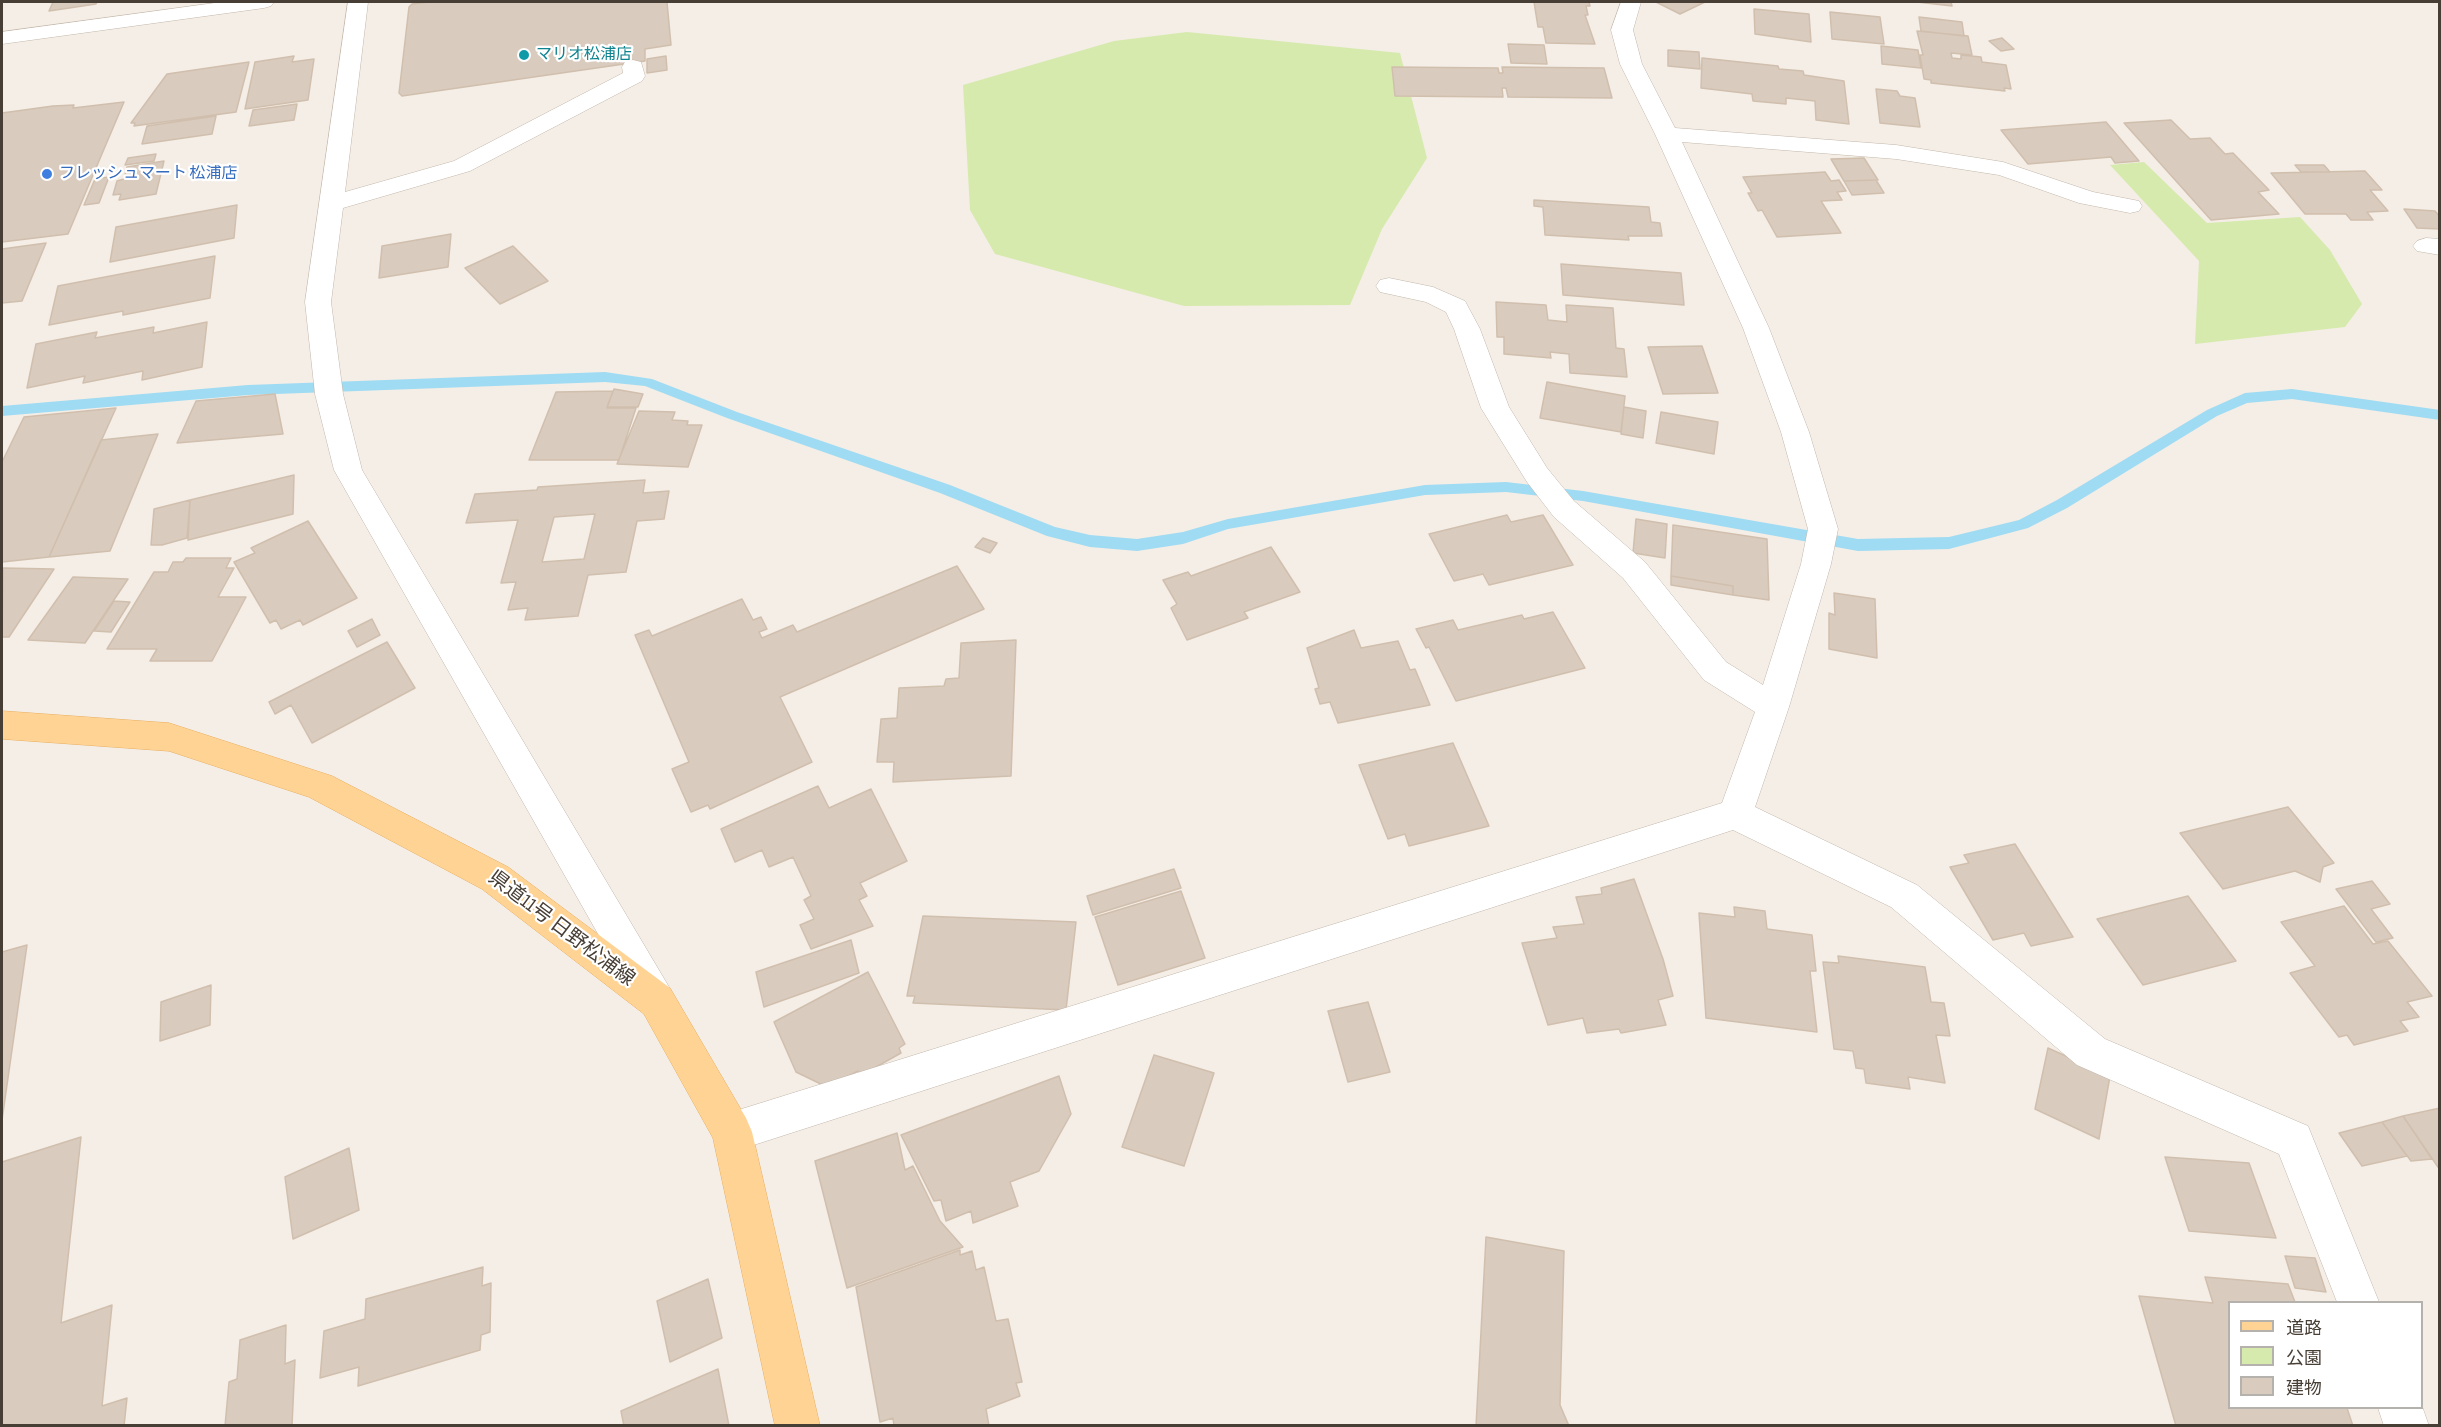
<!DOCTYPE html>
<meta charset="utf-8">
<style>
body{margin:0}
#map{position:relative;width:2441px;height:1427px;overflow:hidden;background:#f4eee6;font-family:"Sofia Sans Condensed","Noto Sans JP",sans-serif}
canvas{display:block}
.frame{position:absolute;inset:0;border:3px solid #473e35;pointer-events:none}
.legend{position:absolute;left:2228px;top:1301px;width:195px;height:108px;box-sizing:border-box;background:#fff;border:2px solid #b5b2ae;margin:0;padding:8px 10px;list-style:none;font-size:18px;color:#473e35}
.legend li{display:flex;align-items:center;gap:12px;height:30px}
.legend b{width:30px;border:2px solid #b5b2ae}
</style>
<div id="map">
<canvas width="2441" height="1427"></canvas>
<div class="frame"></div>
<ul class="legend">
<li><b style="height:8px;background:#ffd394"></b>道路</li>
<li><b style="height:16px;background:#d6eaad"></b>公園</li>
<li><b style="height:16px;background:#d9cbbe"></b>建物</li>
</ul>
</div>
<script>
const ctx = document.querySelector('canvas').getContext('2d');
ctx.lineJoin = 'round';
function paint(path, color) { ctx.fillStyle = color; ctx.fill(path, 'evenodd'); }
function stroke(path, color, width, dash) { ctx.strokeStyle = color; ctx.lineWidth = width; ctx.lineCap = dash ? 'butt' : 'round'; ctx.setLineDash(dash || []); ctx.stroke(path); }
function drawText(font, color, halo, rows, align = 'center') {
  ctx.font = font + ' "Sofia Sans Condensed","Noto Sans JP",sans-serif'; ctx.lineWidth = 4.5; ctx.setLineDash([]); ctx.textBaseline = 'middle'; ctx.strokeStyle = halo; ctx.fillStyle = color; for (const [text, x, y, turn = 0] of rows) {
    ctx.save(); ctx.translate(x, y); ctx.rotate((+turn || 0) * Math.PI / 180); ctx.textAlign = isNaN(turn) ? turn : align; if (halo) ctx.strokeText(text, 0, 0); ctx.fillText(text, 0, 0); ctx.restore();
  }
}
paint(new Path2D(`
 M 1187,32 L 1400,53 L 1427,158 L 1382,229 L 1350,305 L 1184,306 L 995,254 L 970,210 L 963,85 L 1114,41 Z
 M 2144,162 L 2207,223 L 2300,217 L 2330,250 L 2362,304 L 2345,327 L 2195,344 L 2199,261 L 2110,165 Z`), '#d6eaad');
paint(new Path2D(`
 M 605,372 L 652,379 L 737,412 L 950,485 L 1055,527 L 1090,535 L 1137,539 L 1183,532 L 1228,519 L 1425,485 L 1506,482 L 1583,491 L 1858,539 L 1949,537 L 2019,520 L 2057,500 L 2207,410 L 2245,393 L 2292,389 L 2440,410 L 2440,420 L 2292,399 L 2247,403 L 2217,416 L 2067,508 L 2028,528 L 1949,549 L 1858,551 L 1583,501 L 1506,492 L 1425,495 L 1228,529 L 1183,544 L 1137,551 L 1090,547 L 1047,536 L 940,493 L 727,418 L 645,386 L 605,382 L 248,395 L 2,416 L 2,406 L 248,385 Z`), '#9fdbf3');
const building = new Path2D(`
 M 53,2 L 97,2 L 96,4 L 49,11 Z
 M 429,2 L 667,2 L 671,45 L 645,49 L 645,61 L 402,96 L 399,93 L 409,7 L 412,4 Z
 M 1534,2 L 1589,2 L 1590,6 L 1586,6 L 1588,15 L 1585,15 L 1595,44 L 1546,43 L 1543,27 L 1538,27 Z
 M 1656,2 L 1705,2 L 1680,14 Z
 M 1917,2 L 1951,2 L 1952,6 Z
 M 1754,9 L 1809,14 L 1811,42 L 1755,34 Z
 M 1830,12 L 1880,17 L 1884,44 L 1832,39 Z
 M 1919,17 L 1962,22 L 1964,36 L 1921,31 Z
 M 1917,31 L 1968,36 L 1972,55 L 1951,53 L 1952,58 L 1961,59 L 1961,55 L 1981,57 L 1982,62 L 2006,65 L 2011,89 L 2004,88 L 2005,91 L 1931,83 L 1931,80 L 1924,79 L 1920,55 L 1923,55 Z
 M 2002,38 L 2014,49 L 2001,51 L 1989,41 Z
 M 1508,44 L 1544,45 L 1547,64 L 1511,63 Z
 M 1881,46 L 1918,50 L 1921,68 L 1882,64 Z
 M 1668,50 L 1699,52 L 1700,69 L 1668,66 Z
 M 294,56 L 292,62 L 314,59 L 308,100 L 245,109 L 255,62 Z
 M 666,56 L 667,70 L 647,73 L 647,59 Z
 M 1702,58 L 1778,66 L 1779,69 L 1803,71 L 1804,75 L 1844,81 L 1849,124 L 1816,120 L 1815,101 L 1786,98 L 1786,104 L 1753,101 L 1752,94 L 1701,88 Z
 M 249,62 L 236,112 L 134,126 L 135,123 L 131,123 L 167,74 Z
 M 1392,67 L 1498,68 L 1499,73 L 1503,73 L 1502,67 L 1604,68 L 1612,98 L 1508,97 L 1506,88 L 1502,88 L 1503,97 L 1395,96 Z
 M 1876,89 L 1897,91 L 1900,96 L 1915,98 L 1920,127 L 1880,123 Z
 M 124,102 L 68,234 L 2,242 L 2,113 L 53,106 L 74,105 L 73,108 Z
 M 297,104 L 294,120 L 249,126 L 253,110 Z
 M 216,116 L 212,134 L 142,144 L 147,126 Z
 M 2171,120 L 2190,139 L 2210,138 L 2225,154 L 2233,153 L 2269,190 L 2258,192 L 2279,214 L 2211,220 L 2124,123 Z
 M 2106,122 L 2139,161 L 2115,163 L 2111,157 L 2028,164 L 2001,130 Z
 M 156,154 L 154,161 L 125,165 L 128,158 Z
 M 1864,158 L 1878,180 L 1844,181 L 1831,159 Z
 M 164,161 L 156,194 L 119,200 L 121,194 L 113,195 L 117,181 L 124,179 L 127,167 Z
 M 2295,165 L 2324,165 L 2330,172 L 2301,172 Z
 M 2365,171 L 2382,190 L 2370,190 L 2388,211 L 2367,212 L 2373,220 L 2351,220 L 2346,214 L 2305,214 L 2271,173 Z
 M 1825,172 L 1831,181 L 1839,180 L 1846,191 L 1837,192 L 1842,200 L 1821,201 L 1841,233 L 1777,237 L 1762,210 L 1758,211 L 1748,193 L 1752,193 L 1743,177 Z
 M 109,177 L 99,203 L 84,205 L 95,179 Z
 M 1876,180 L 1884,193 L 1852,195 L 1844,181 Z
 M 1534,200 L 1649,207 L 1651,222 L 1660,223 L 1662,236 L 1628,236 L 1629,240 L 1545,235 L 1543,207 L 1534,206 Z
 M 237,205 L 234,238 L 110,262 L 116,227 Z
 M 2404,209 L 2435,211 L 2440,217 L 2440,229 L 2417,228 Z
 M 451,234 L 448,267 L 379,278 L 382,246 Z
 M 46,243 L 22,301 L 2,303 L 2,249 Z
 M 513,246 L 548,281 L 500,304 L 465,268 Z
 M 215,256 L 210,298 L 123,315 L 123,311 L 49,325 L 58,286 Z
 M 1561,264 L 1681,273 L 1684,305 L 1563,295 Z
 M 1496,302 L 1546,305 L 1548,320 L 1567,322 L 1566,305 L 1613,308 L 1616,348 L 1624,349 L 1627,377 L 1570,373 L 1569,354 L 1550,352 L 1551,358 L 1504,354 L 1504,337 L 1497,337 Z
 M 207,322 L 202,367 L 142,380 L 143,371 L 83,383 L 85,376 L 27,388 L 36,344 L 97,332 L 95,338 L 154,327 L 153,333 Z
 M 1702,346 L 1718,393 L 1663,394 L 1648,347 Z
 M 1547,382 L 1625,396 L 1621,432 L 1540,418 Z
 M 614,389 L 643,394 L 638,407 L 607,407 Z
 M 613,391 L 607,408 L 636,408 L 619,460 L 529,460 L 556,392 Z
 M 275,394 L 283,434 L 177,443 L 196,401 Z
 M 1624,407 L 1646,411 L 1643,438 L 1621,434 Z
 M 116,408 L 49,557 L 2,562 L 2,462 L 24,417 Z
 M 639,411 L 675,412 L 672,420 L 688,421 L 687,425 L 702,425 L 688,467 L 617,464 Z
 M 1661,412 L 1718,422 L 1714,454 L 1656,443 Z
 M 158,434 L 110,551 L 49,557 L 101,440 Z
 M 294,475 L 293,514 L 188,540 L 190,500 Z
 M 645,480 L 643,493 L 669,491 L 664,519 L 637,521 L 626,572 L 588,575 L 578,616 L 525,620 L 528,608 L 508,610 L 516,582 L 501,583 L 518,520 L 466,523 L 475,494 L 537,490 L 538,487 ZM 595,514 L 584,559 L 542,562 L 554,517 Z
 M 190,500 L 187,538 L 162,545 L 151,545 L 154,509 Z
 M 1507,515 L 1511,522 L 1543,515 L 1573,565 L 1489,585 L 1483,574 L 1454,581 L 1429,534 Z
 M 1636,519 L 1667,524 L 1665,558 L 1633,553 Z
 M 308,521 L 357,598 L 303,625 L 300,620 L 281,629 L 276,620 L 270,623 L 234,562 L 255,553 L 251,548 Z
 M 1673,525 L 1767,539 L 1769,600 L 1733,595 L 1733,586 L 1671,576 Z
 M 983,538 L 997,543 L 990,553 L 975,547 Z
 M 1271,547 L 1300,592 L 1244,612 L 1248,618 L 1187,640 L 1171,608 L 1177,604 L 1163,580 L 1188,572 L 1191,576 Z
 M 186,558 L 231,558 L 226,568 L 234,568 L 218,597 L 246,597 L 212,661 L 150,661 L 157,649 L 107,649 L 154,572 L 168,572 L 173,562 L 183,562 Z
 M 957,566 L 984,609 L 780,697 L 812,762 L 710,809 L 708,805 L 691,812 L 672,769 L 689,762 L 635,635 L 649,630 L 652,636 L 742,599 L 753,620 L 761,617 L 767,629 L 759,632 L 762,638 L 793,625 L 797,632 Z
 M 3,568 L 54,569 L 9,637 L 2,637 Z
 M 1671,576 L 1733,586 L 1733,595 L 1671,585 Z
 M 73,577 L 128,579 L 85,643 L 28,640 Z
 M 1834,593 L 1875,599 L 1877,658 L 1829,649 L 1829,613 L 1835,615 Z
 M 114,601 L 130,602 L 111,632 L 94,631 Z
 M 1553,612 L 1585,668 L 1456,701 L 1429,647 L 1426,648 L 1416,629 L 1453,620 L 1458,630 L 1522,615 L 1524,619 Z
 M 372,619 L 380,635 L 357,647 L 348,631 Z
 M 1354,630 L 1361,648 L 1398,641 L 1410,670 L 1415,669 L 1430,705 L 1338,723 L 1330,702 L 1320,704 L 1315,689 L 1319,688 L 1307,648 Z
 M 1016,640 L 1011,776 L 893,782 L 894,762 L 877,762 L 881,719 L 897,718 L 899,688 L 944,686 L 946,679 L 959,678 L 961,643 Z
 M 387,642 L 415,688 L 312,743 L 291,705 L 275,714 L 269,702 Z
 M 1453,743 L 1489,826 L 1409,846 L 1405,834 L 1388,839 L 1359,765 Z
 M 818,786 L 829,808 L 871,789 L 907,861 L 860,883 L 867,896 L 859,900 L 873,926 L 811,949 L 800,925 L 814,919 L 804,900 L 811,896 L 793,857 L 769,867 L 762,850 L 735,862 L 721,829 Z
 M 2288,807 L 2334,863 L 2323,867 L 2320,882 L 2295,871 L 2223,889 L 2180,833 Z
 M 2015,844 L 2073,937 L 2031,946 L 2024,933 L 1993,940 L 1950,867 L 1969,863 L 1964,855 Z
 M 1174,869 L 1181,888 L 1093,915 L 1087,896 Z
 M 1634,879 L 1663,959 L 1673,996 L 1658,1000 L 1666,1025 L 1621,1033 L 1619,1029 L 1587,1033 L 1583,1018 L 1548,1025 L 1522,943 L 1557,938 L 1553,927 L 1584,924 L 1576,897 L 1602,894 L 1601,888 Z
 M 2372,881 L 2390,904 L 2371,909 L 2393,938 L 2376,942 L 2336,889 Z
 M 1181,891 L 1205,958 L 1118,985 L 1095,917 Z
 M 2188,896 L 2236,961 L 2143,985 L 2097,919 Z
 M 2344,906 L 2373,944 L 2388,941 L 2432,996 L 2407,1002 L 2419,1017 L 2400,1021 L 2408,1031 L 2354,1045 L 2347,1035 L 2339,1037 L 2290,973 L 2315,966 L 2281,922 Z
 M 1734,907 L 1765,911 L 1767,929 L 1812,935 L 1816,971 L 1810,971 L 1817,1032 L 1706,1018 L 1699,913 L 1735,917 Z
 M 923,916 L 1076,922 L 1066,1010 L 913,1003 L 915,996 L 907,996 Z
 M 851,940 L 859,973 L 764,1007 L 756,972 Z
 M 27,945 L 2,1120 L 2,952 Z
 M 1838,956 L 1925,967 L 1931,1002 L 1944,1003 L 1950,1036 L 1936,1035 L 1945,1083 L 1908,1077 L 1910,1089 L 1866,1083 L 1864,1069 L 1856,1068 L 1853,1051 L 1834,1049 L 1823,962 L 1839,963 Z
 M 868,972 L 905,1044 L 899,1048 L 901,1053 L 860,1076 L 858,1071 L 827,1087 L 796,1072 L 774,1022 Z
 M 211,985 L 210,1025 L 160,1041 L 161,1002 Z
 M 1368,1002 L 1390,1072 L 1348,1082 L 1328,1011 Z
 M 2048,1048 L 2110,1076 L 2099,1139 L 2035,1109 Z
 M 1154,1055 L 1214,1073 L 1184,1166 L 1122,1147 Z
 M 1059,1076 L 1071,1114 L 1039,1171 L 1010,1182 L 1018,1206 L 973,1223 L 971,1211 L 946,1221 L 941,1200 L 934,1201 L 901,1135 Z
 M 2440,1108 L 2440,1170 L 2403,1116 Z
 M 2403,1116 L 2432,1159 L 2411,1161 L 2382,1122 Z
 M 2382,1122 L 2407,1156 L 2362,1166 L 2339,1133 Z
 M 897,1133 L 905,1170 L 913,1166 L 940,1221 L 963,1247 L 847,1288 L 815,1161 Z
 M 81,1137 L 61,1323 L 112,1305 L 102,1406 L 127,1398 L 124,1426 L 2,1426 L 2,1162 Z
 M 349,1148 L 359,1210 L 293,1239 L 285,1177 Z
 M 2165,1157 L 2249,1163 L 2276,1238 L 2189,1231 Z
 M 1486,1237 L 1564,1251 L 1560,1405 L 1569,1426 L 1476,1426 Z
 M 960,1250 L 960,1255 L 972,1251 L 976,1270 L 984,1267 L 996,1321 L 1008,1319 L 1022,1382 L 1016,1383 L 1020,1396 L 986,1409 L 989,1426 L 894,1426 L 893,1418 L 880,1422 L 856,1287 Z
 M 2285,1256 L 2315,1258 L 2326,1292 L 2295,1288 Z
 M 483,1267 L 482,1286 L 491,1283 L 490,1332 L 481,1335 L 480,1350 L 358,1386 L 359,1367 L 320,1378 L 324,1331 L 365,1319 L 366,1299 Z
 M 2205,1277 L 2288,1284 L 2295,1302 L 2230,1302 L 2230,1408 L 2347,1408 L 2353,1426 L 2176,1426 L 2139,1296 L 2213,1303 Z
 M 708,1279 L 722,1338 L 670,1362 L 657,1301 Z
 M 286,1325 L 285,1364 L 295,1360 L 292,1426 L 225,1426 L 229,1382 L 237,1379 L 240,1340 Z
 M 718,1369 L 729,1426 L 624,1426 L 621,1411 Z`);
paint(building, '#d9cbbe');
stroke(building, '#d1bfae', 1.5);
const minor = new Path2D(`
 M 222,2 L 274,2 L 271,6 L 264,8 L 2,44 L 2,32 Z
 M 348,2 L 368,2 L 345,192 L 454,161 L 623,73 L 622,67 L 625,62 L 633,60 L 641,62 L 645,76 L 642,81 L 470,171 L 343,208 L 331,302 L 343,394 L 362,470 L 669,987 L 675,1000 L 669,1013 L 656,1018 L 643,1013 L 334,470 L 315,394 L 305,302 Z
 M 1621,2 L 1641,2 L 1633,30 L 1642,64 L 1675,128 L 1896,145 L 2003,162 L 2093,192 L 2139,201 L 2142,206 L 2139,211 L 2130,213 L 2079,203 L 1999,175 L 1896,159 L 1682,142 L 1769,328 L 1809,432 L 1838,529 L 1831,564 L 1789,707 L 1755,807 L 1917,885 L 2105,1039 L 2308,1126 L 2379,1302 L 2337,1302 L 2279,1154 L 2077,1065 L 1891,907 L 1733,830 L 732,1152 L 718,1146 L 712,1132 L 718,1118 L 732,1112 L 1722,803 L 1755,712 L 1704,680 L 1623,578 L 1554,517 L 1527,482 L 1481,408 L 1454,329 L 1446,312 L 1426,302 L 1380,292 L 1376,286 L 1380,280 L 1389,278 L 1433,287 L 1465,301 L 1480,329 L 1509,407 L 1547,468 L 1574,501 L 1645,562 L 1726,662 L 1763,685 L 1801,564 L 1808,529 L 1781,432 L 1743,328 L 1655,134 L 1620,64 L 1611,30 Z
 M 2426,238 L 2440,239 L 2440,255 L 2417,251 L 2413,246 L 2417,241 Z
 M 2422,1406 L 2429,1426 L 2384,1426 L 2378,1408 Z`);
const major = new Path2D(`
 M 2,711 L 169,723 L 332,776 L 508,867 L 670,988 L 746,1118 L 752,1132 L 820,1426 L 775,1426 L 713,1138 L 644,1014 L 482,889 L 309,797 L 169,751 L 2,739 Z`);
stroke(minor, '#c3b7ab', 1);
stroke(major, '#e8ae5f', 1);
paint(minor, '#fff');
paint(major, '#ffd394');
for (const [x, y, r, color] of [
 [524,55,6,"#0f9aa8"],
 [47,174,6,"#3f7fe0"]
]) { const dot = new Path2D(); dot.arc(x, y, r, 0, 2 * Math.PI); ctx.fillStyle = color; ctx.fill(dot); stroke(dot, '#fff', 2); }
drawText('16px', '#0d838f', '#fff', [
 ["マリオ松浦店",536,55]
], 'left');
drawText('16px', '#366cbe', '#fff', [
 ["フレッシュマート 松浦店",59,174]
], 'left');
drawText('20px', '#473e35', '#fff', [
 ["県道11号 日野松浦線",561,929,37]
]);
</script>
